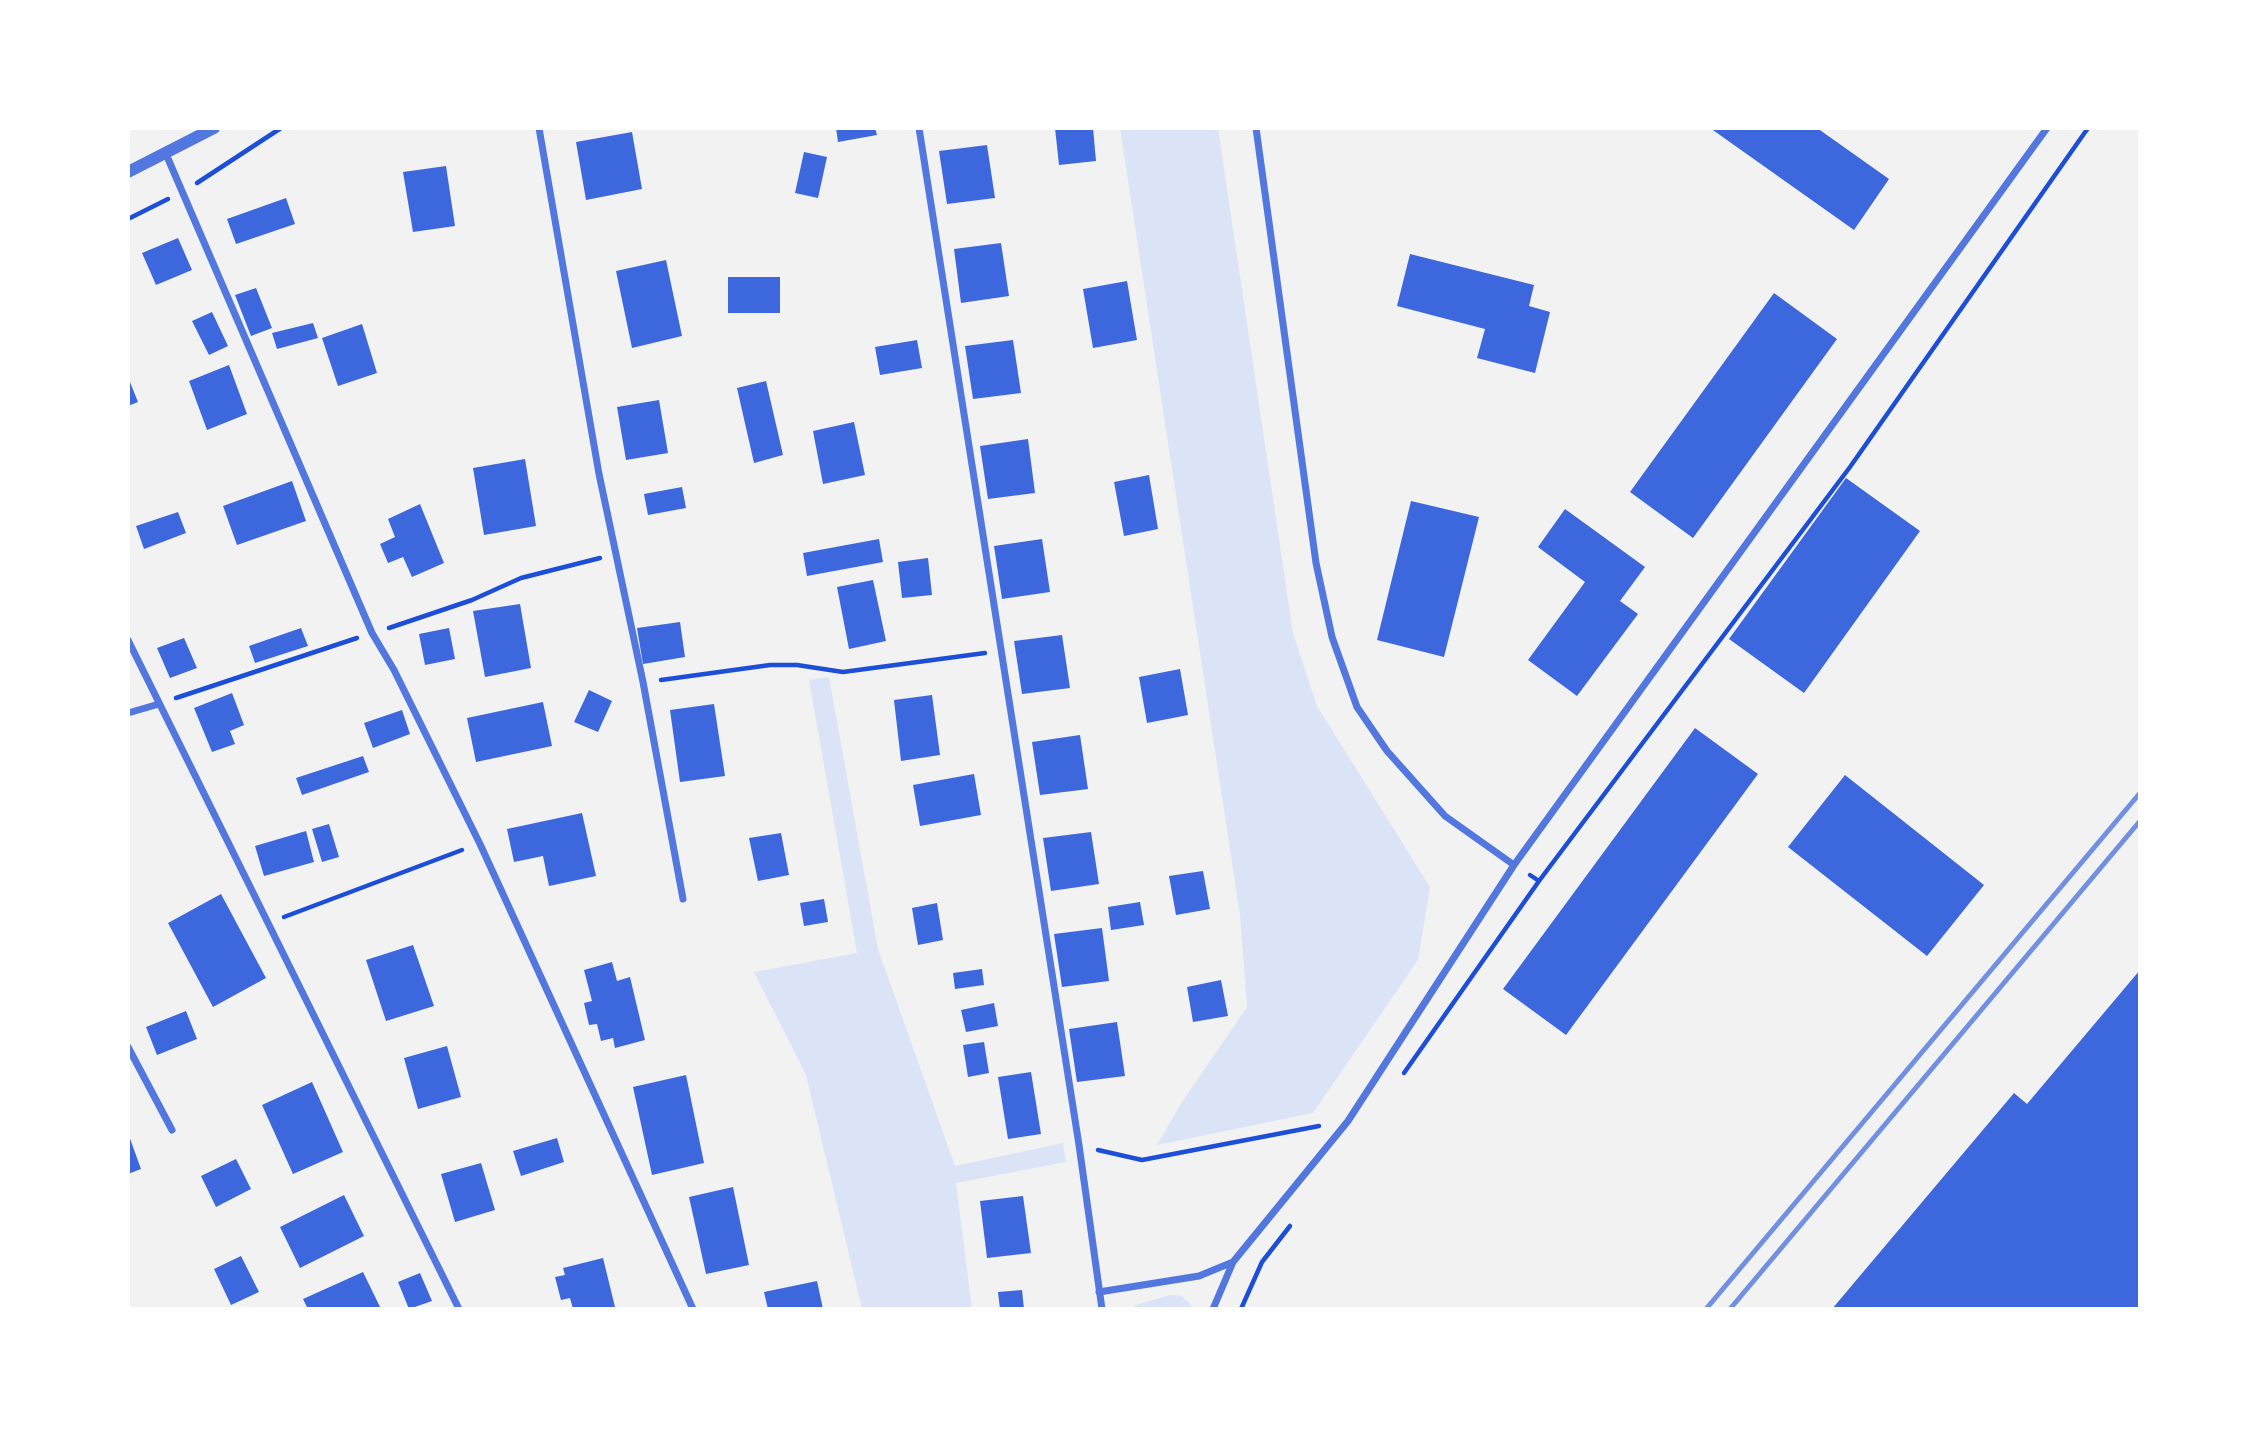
<!DOCTYPE html>
<style>
body{margin:0}
#map{position:relative;width:2268px;height:1437px;overflow:hidden;background:#f2f2f2;font-family:Montserrat,sans-serif}
canvas{display:block}
.frame{position:absolute;inset:0;border:130px solid #fff;pointer-events:none}
</style>
<div id="map">
<canvas width="2268" height="1437"></canvas>
<div class="frame"></div>
</div>
<script>
const ctx = document.querySelector('canvas').getContext('2d');
ctx.lineJoin = 'round';
function paint(path, color) { ctx.fillStyle = color; ctx.fill(path, 'evenodd'); }
function stroke(path, color, width, dash) { ctx.strokeStyle = color; ctx.lineWidth = width; ctx.lineCap = dash ? 'butt' : 'round'; ctx.setLineDash(dash || []); ctx.stroke(path); }
paint(new Path2D(`
 M 1120,128 L 1218,128 L 1293,633 L 1317,706 L 1430,887 L 1418,960 L 1313,1113 L 1157,1145 L 1182,1102 L 1247,1007 L 1240,915 Z
 M 829,677 L 878,949 L 955,1166 L 1063,1143 L 1066,1162 L 956,1183 L 972,1309 L 862,1309 L 806,1075 L 754,972 L 857,953 L 809,680 Z
 M 1170,1295 L 1182,1296 L 1191,1305 L 1191,1309 L 1132,1309 L 1136,1305 Z`), '#dbe4f7');
paint(new Path2D(`
 M 836,128 L 875,128 L 877,135 L 838,142 Z
 M 1055,128 L 1093,128 L 1096,161 L 1059,165 Z
 M 1710,128 L 1817,128 L 1889,179 L 1854,230 Z
 M 632,132 L 642,189 L 586,200 L 576,142 Z
 M 987,145 L 995,198 L 947,204 L 939,151 Z
 M 804,152 L 827,157 L 818,198 L 795,193 Z
 M 446,166 L 455,226 L 413,232 L 403,172 Z
 M 286,198 L 295,224 L 236,244 L 227,219 Z
 M 178,238 L 192,270 L 156,285 L 142,253 Z
 M 1001,243 L 1009,296 L 961,303 L 954,249 Z
 M 1410,254 L 1534,285 L 1529,306 L 1550,312 L 1535,373 L 1477,358 L 1485,329 L 1397,306 Z
 M 666,260 L 682,336 L 632,348 L 616,271 Z
 M 728,277 L 780,277 L 780,313 L 728,313 Z
 M 1127,281 L 1137,340 L 1093,348 L 1083,289 Z
 M 256,288 L 272,328 L 251,336 L 235,295 Z
 M 1774,293 L 1837,339 L 1693,538 L 1630,492 Z
 M 212,312 L 228,346 L 209,355 L 192,321 Z
 M 313,323 L 318,338 L 277,349 L 272,333 Z
 M 362,324 L 377,373 L 338,386 L 322,338 Z
 M 917,340 L 922,368 L 880,375 L 875,347 Z
 M 1013,340 L 1021,393 L 973,399 L 965,346 Z
 M 229,365 L 247,414 L 207,430 L 189,381 Z
 M 128,377 L 138,402 L 128,406 Z
 M 766,381 L 783,455 L 754,463 L 737,388 Z
 M 659,400 L 668,453 L 626,460 L 617,407 Z
 M 854,422 L 865,475 L 823,484 L 813,431 Z
 M 1028,439 L 1035,493 L 988,499 L 980,446 Z
 M 525,459 L 536,526 L 484,535 L 473,468 Z
 M 1149,475 L 1158,529 L 1124,536 L 1114,482 Z
 M 1846,478 L 1920,531 L 1804,693 L 1729,639 Z
 M 292,481 L 306,521 L 237,545 L 223,506 Z
 M 682,487 L 686,508 L 648,515 L 644,494 Z
 M 1411,501 L 1479,517 L 1444,657 L 1377,640 Z
 M 420,504 L 444,563 L 412,577 L 403,557 L 388,563 L 380,544 L 395,537 L 388,519 Z
 M 1565,509 L 1645,567 L 1620,601 L 1638,614 L 1577,696 L 1528,660 L 1585,582 L 1538,547 Z
 M 178,512 L 186,533 L 144,549 L 136,526 Z
 M 879,539 L 883,562 L 807,576 L 803,553 Z
 M 1042,539 L 1050,592 L 1002,599 L 994,546 Z
 M 928,558 L 932,595 L 902,598 L 898,562 Z
 M 873,580 L 886,641 L 849,649 L 837,587 Z
 M 520,604 L 531,668 L 485,677 L 473,611 Z
 M 680,622 L 685,657 L 643,664 L 637,628 Z
 M 301,628 L 308,646 L 255,663 L 249,646 Z
 M 449,628 L 455,659 L 425,665 L 419,634 Z
 M 1062,635 L 1070,688 L 1022,694 L 1014,641 Z
 M 184,638 L 197,668 L 170,678 L 157,648 Z
 M 1180,669 L 1188,715 L 1147,723 L 1139,677 Z
 M 589,690 L 612,701 L 598,732 L 574,722 Z
 M 232,693 L 244,725 L 230,731 L 235,744 L 212,752 L 194,708 Z
 M 932,695 L 940,755 L 901,761 L 894,700 Z
 M 543,702 L 552,746 L 476,762 L 467,718 Z
 M 714,704 L 725,776 L 680,782 L 670,710 Z
 M 402,710 L 410,734 L 373,748 L 364,723 Z
 M 1695,728 L 1758,774 L 1566,1035 L 1503,989 Z
 M 1080,735 L 1088,789 L 1040,795 L 1032,742 Z
 M 363,756 L 369,772 L 302,795 L 296,778 Z
 M 974,774 L 981,815 L 920,826 L 913,785 Z
 M 1845,775 L 1984,885 L 1927,956 L 1788,847 Z
 M 582,813 L 596,876 L 549,886 L 543,856 L 514,862 L 507,829 Z
 M 329,824 L 339,857 L 322,862 L 312,829 Z
 M 306,831 L 314,862 L 264,876 L 255,846 Z
 M 1091,832 L 1099,884 L 1051,891 L 1043,838 Z
 M 781,833 L 789,875 L 758,881 L 749,838 Z
 M 1203,871 L 1210,909 L 1176,915 L 1169,876 Z
 M 221,894 L 266,978 L 213,1007 L 168,923 Z
 M 824,899 L 828,922 L 804,926 L 800,903 Z
 M 1140,902 L 1144,925 L 1111,930 L 1108,907 Z
 M 937,903 L 943,940 L 918,945 L 912,908 Z
 M 1102,928 L 1109,981 L 1062,987 L 1054,934 Z
 M 413,945 L 434,1006 L 386,1021 L 366,960 Z
 M 612,962 L 617,981 L 630,977 L 645,1040 L 615,1048 L 613,1038 L 601,1041 L 597,1024 L 589,1025 L 584,1003 L 592,1001 L 584,970 Z
 M 982,969 L 984,985 L 955,989 L 953,973 Z
 M 2140,970 L 2140,1309 L 1832,1309 L 2014,1093 L 2027,1104 Z
 M 1221,980 L 1228,1016 L 1193,1022 L 1187,987 Z
 M 994,1003 L 998,1026 L 966,1032 L 961,1010 Z
 M 186,1011 L 197,1039 L 157,1055 L 146,1027 Z
 M 1117,1022 L 1125,1076 L 1077,1082 L 1069,1029 Z
 M 984,1042 L 989,1073 L 968,1077 L 963,1045 Z
 M 447,1046 L 461,1097 L 418,1109 L 404,1058 Z
 M 1031,1072 L 1041,1134 L 1008,1139 L 998,1077 Z
 M 686,1075 L 704,1163 L 652,1175 L 633,1087 Z
 M 312,1082 L 343,1152 L 293,1174 L 262,1105 Z
 M 128,1133 L 141,1169 L 128,1174 Z
 M 557,1138 L 564,1162 L 521,1176 L 513,1151 Z
 M 236,1159 L 251,1189 L 216,1207 L 201,1176 Z
 M 481,1163 L 495,1210 L 455,1222 L 441,1174 Z
 M 733,1187 L 749,1265 L 706,1274 L 689,1197 Z
 M 344,1195 L 364,1236 L 300,1268 L 280,1227 Z
 M 1023,1196 L 1031,1253 L 987,1258 L 980,1201 Z
 M 241,1256 L 259,1292 L 231,1305 L 214,1269 Z
 M 603,1258 L 615,1307 L 573,1309 L 570,1298 L 561,1300 L 555,1277 L 565,1275 L 563,1268 Z
 M 363,1272 L 381,1309 L 308,1309 L 303,1299 Z
 M 420,1273 L 432,1301 L 409,1309 L 398,1282 Z
 M 817,1281 L 823,1309 L 768,1309 L 764,1292 Z
 M 1022,1290 L 1024,1309 L 1000,1309 L 998,1292 Z`), '#3d67dc');
stroke(new Path2D(`
 M 197,183 L 281,128
 M 128,219 L 168,199
 M 389,628 L 472,600 L 521,578 L 600,558
 M 661,680 L 770,665 L 797,665 L 843,672 L 985,653
 M 176,698 L 357,638
 M 1539,881 L 1850,467 L 2088,128
 M 284,917 L 462,850
 M 1404,1073 L 1539,881 L 1530,875
 M 1098,1150 L 1142,1160 L 1319,1126
 M 1241,1309 L 1262,1262 L 1290,1226`), '#1d4ed8', 4.5);
stroke(new Path2D(`
 M 539,128 L 599,474 L 643,682 L 683,899
 M 919,128 L 1079,1145 L 1102,1309
 M 1256,128 L 1316,563 L 1332,637 L 1357,707 L 1387,751 L 1445,816 L 1514,865
 M 166,154 L 372,633 L 394,670 L 480,844 L 693,1309
 M 128,640 L 459,1309
 M 128,713 L 159,704
 M 128,1047 L 172,1130
 M 1099,1292 L 1199,1276 L 1233,1262
 M 1213,1309 L 1233,1262 L 1348,1121 L 1514,865 L 2047,128`), '#5277de', 7);
stroke(new Path2D(`
 M 128,172 L 214,128`), '#5277de', 12);
stroke(new Path2D(`
 M 1706,1309 L 2140,793
 M 1730,1309 L 2140,821`), '#7290e2', 5);
</script>
